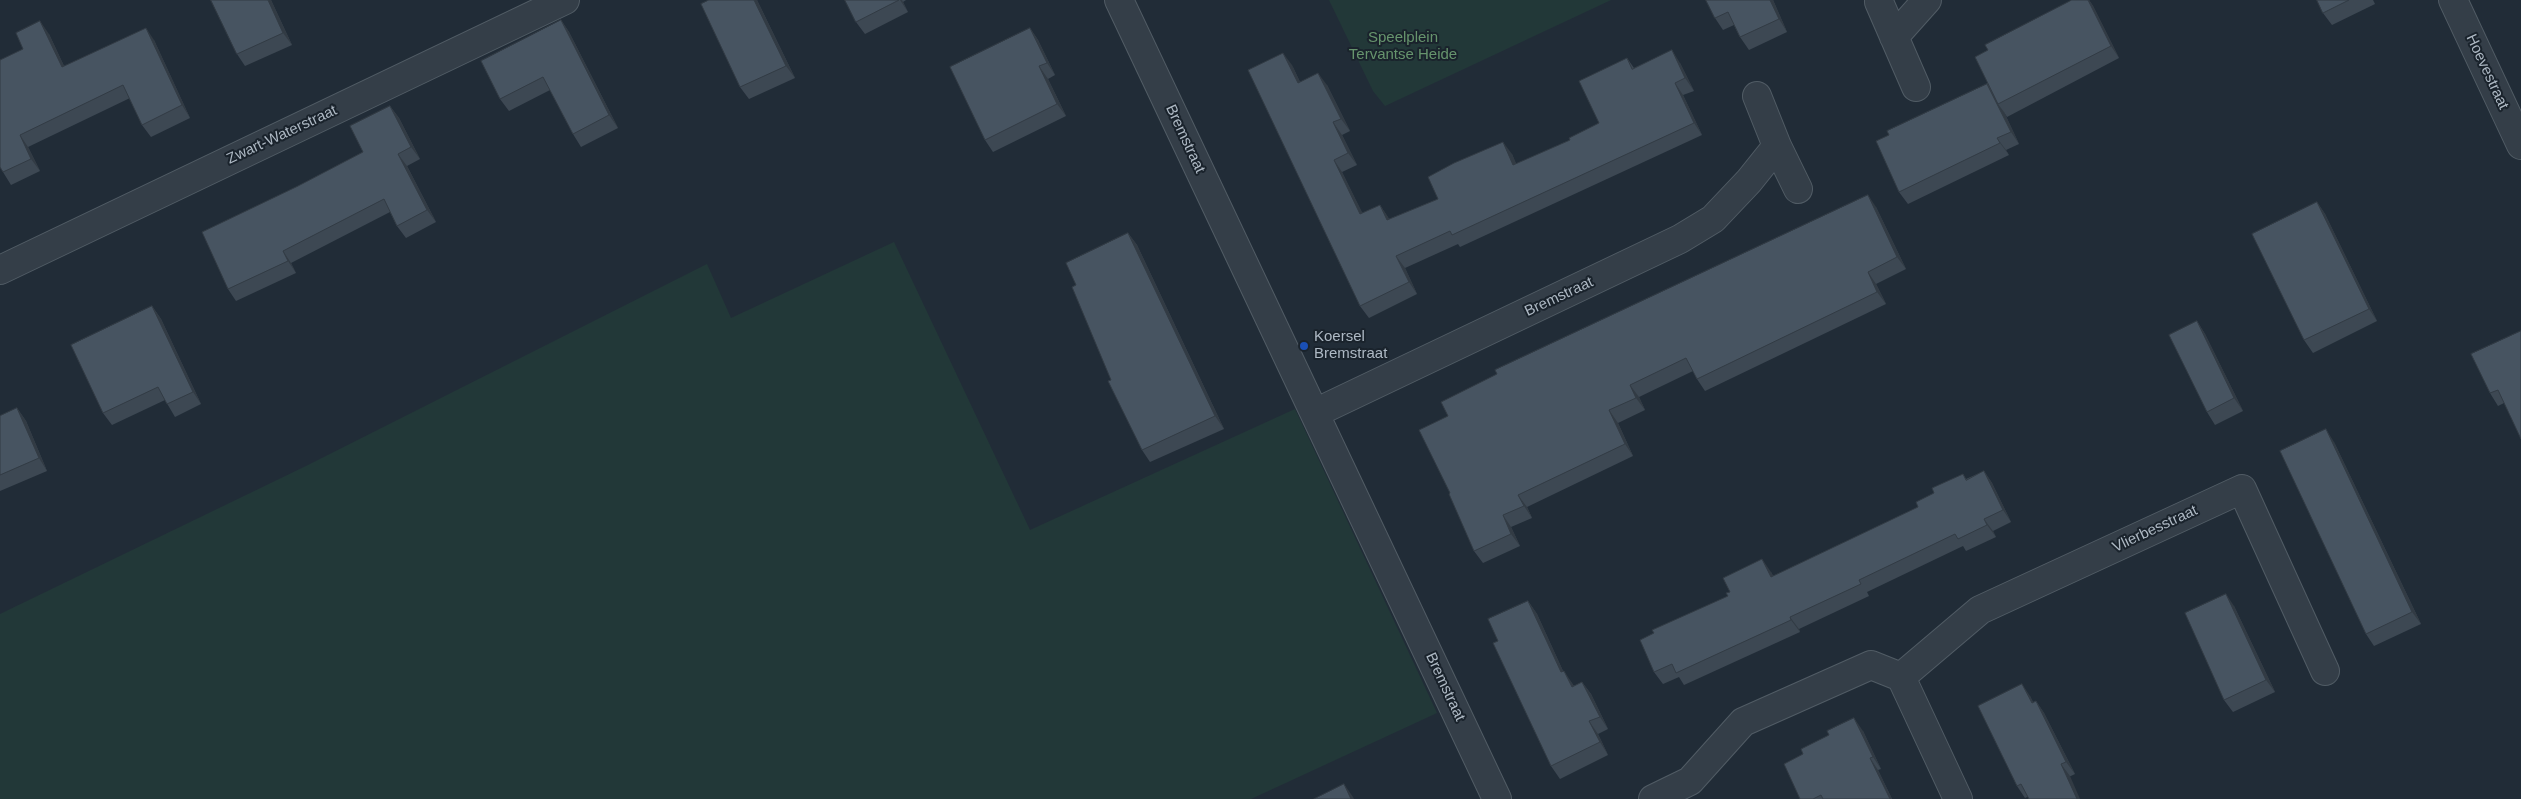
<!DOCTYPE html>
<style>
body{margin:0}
canvas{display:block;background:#212c37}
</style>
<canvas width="2521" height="799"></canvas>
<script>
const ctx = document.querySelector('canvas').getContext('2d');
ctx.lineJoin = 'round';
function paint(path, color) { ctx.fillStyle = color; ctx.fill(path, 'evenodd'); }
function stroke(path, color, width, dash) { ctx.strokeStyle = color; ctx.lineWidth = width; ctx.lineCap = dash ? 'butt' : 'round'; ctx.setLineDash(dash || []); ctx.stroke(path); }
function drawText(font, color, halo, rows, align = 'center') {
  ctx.font = font + ' Helvetica,sans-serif'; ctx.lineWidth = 4; ctx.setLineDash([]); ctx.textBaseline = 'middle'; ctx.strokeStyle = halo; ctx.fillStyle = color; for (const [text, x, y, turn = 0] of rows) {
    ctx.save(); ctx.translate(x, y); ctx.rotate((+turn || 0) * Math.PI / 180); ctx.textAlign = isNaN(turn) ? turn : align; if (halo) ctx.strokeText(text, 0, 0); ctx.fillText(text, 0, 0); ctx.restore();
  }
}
paint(new Path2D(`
 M 1329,0 L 1611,0 L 1385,106 L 1373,91 Z
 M 894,242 L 1030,530 L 1295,409 L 1437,713 L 1251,799 L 0,799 L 0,614 L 306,466 L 707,264 L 731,318 Z`), '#223838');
const street = new Path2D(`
 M 1119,0 L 1497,799
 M 2453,0 L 2521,145
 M 1879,2 L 1916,87
 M 1894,37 L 1927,0
 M 1757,96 L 1777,146 L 1798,189
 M 0,270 L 565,0
 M 1315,413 L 1680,239 L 1713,219 L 1749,181 L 1777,146
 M 1901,677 L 1958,799
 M 1653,799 L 1690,781 L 1743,722 L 1871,665 L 1901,677 L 1980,610 L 2242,489 L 2325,671`);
stroke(street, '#515c65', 30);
stroke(street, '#343e48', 28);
paint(new Path2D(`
 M 211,0 L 271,0 L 292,45 L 245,66 L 237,54 Z
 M 709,0 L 757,0 L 795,78 L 749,99 L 740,87 Z
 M 845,0 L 906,0 L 903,2 L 908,12 L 865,34 L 856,22 Z
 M 1706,0 L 1773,0 L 1787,32 L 1749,50 L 1740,37 L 1734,25 L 1723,30 L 1715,18 Z
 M 2072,0 L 2089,0 L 2093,6 L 2119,58 L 2007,117 L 2004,112 L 2019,144 L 2006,150 L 2009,155 L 1908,204 L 1899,192 L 1987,84 L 1988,50 Z
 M 2317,0 L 2373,0 L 2375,4 L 2332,25 L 2323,13 Z
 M 561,20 L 569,32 L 618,128 L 581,147 L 573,134 L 550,90 L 509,111 L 500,99 Z
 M 1030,28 L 1038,40 L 1055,75 L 1048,79 L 1066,116 L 993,152 L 985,140 Z
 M 49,34 L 64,66 L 154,40 L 190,118 L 151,137 L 142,125 L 130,98 L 28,147 L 40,171 L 11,185 L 3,172 L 23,49 Z
 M 1627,58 L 1634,68 L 1680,63 L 1694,91 L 1683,95 L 1702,135 L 1460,247 L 1458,244 L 1405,268 L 1417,294 L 1369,318 L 1360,306 L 1292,65 L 1300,82 L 1327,85 L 1350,131 L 1342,135 L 1357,165 L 1342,172 L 1362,213 L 1380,205 L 1389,219 L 1438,199 L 1512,154 L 1516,164 L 1570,140 L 1599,123 Z
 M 390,106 L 399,118 L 420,159 L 407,166 L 436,222 L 406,238 L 397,226 L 390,212 L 291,263 L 296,273 L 236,301 L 228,289 L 298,186 L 363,152 Z
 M 2317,202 L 2325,214 L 2377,321 L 2313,353 L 2304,340 Z
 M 1876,207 L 1906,269 L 1876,284 L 1886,304 L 1705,391 L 1697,379 L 1693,371 L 1639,397 L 1645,410 L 1618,423 L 1633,456 L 1527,507 L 1532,518 L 1511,527 L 1520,546 L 1483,563 L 1474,551 L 1450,493 L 1448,416 L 1497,374 Z
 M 1128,233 L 1137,245 L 1224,429 L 1150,462 L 1142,450 L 1111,380 L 1076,285 Z
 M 152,306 L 161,319 L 201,404 L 175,417 L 165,400 L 112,425 L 103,413 Z
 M 2197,321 L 2205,334 L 2243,411 L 2215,425 L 2207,412 Z
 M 2521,331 L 2504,403 L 2498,406 L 2490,393 Z
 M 17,408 L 26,421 L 47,471 L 0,491 L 0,416 Z
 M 2334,442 L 2421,624 L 2374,646 L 2366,634 Z
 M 1984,471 L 1992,483 L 2011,522 L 1993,531 L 1996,537 L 1966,551 L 1963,546 L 1867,592 L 1869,596 L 1799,629 L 1800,632 L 1684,685 L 1679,677 L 1663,684 L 1654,672 L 1654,633 L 1728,596 L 1730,592 L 1771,572 L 1773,576 L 1918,507 L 1934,493 L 1963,474 L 1966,479 Z
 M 1528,601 L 1537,614 L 1563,671 L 1574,686 L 1582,682 L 1591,694 L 1608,729 L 1598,734 L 1608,755 L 1560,779 L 1551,766 L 1498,641 Z
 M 2234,606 L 2275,692 L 2233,712 L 2224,700 Z
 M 2030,696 L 2033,702 L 2036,701 L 2044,713 L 2075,774 L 2025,798 L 2017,786 Z
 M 1863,731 L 1881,769 L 1878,770 L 1892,799 L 1800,799 L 1803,754 L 1829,735 Z`), '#3d4853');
paint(new Path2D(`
 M 268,0 L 271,0 L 292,45 L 283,33 Z
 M 754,0 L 757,0 L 795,78 L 786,66 Z
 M 900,0 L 902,0 L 908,12 Z
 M 1770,0 L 1773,0 L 1787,32 L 1779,19 Z
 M 2088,0 L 2089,0 L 2093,6 L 2119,58 L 2111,46 Z
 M 561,20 L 569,32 L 618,128 L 609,115 Z
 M 40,21 L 49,34 L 70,79 L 62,67 Z
 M 146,28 L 154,40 L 190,118 L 182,105 Z
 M 1030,28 L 1038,40 L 1055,75 L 1047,63 Z
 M 1672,50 L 1680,63 L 1694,91 L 1685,78 Z
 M 1283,53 L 1292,65 L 1306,95 L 1298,83 Z
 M 1039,66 L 1048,79 L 1066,116 L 1057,104 Z
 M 1318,73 L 1327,85 L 1350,131 L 1341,119 Z
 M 1675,83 L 1683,95 L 1702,135 L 1694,123 Z
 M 1987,84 L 1998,104 L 2004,112 L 2019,144 L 2011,132 Z
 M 390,106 L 399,118 L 420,159 L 411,147 Z
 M 1333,122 L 1342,135 L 1357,165 L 1348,153 Z
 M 20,135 L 28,147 L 40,171 L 31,159 Z
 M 1997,138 L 2006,150 L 2009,155 L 2000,143 Z
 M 1503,142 L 1512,154 L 1522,177 L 1513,165 Z
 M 398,154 L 407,166 L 436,222 L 427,210 Z
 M 1334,160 L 1342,172 L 1369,226 L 1360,214 Z
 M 1868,195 L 1876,207 L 1906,269 L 1897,257 Z
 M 2317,202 L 2325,214 L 2377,321 L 2369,309 Z
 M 1380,205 L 1388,217 L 1396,232 L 1387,220 Z
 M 1128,233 L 1137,245 L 1224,429 L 1215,416 Z
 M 283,251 L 291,263 L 296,273 L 288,261 Z
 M 1396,256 L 1405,268 L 1417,294 L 1409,282 Z
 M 1868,272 L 1876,284 L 1886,304 L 1877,292 Z
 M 152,306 L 161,319 L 201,404 L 193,392 Z
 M 2197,321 L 2205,334 L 2243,411 L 2234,398 Z
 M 1630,385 L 1639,397 L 1645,410 L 1636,398 Z
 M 17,408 L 26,421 L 47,471 L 39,458 Z
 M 1609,410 L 1618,423 L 1633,456 L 1625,444 Z
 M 2326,429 L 2334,442 L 2421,624 L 2412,612 Z
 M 1984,471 L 1992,483 L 2011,522 L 2003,510 Z
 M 1518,495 L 1527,507 L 1532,518 L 1524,506 Z
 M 1503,515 L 1511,527 L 1520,546 L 1511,534 Z
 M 1984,519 L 1993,531 L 1996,537 L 1987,525 Z
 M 1762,559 L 1771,572 L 1780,589 L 1771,577 Z
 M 2226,594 L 2234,606 L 2275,692 L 2266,680 Z
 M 1528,601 L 1537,614 L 1569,684 L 1561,672 Z
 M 1790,617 L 1799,629 L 1800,632 L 1791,620 Z
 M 1564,671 L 1572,683 L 1581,699 L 1572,687 Z
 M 1582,682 L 1591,694 L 1608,729 L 1600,717 Z
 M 2022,684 L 2030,696 L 2040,716 L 2032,703 Z
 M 2036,701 L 2044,713 L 2075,774 L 2066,762 Z
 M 1854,718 L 1863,731 L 1881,769 L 1873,757 Z
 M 1589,721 L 1598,734 L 1608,755 L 1600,742 Z
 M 1870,758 L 1878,770 L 1892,799 L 1890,799 Z
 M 2061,764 L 2070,776 L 2080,799 L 2077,799 Z
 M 1344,784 L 1353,797 L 1354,799 L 1351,799 Z`), '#323b44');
const building = new Path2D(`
 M 211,0 L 268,0 L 283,33 L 237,54 Z
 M 709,0 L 754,0 L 786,66 L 740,87 L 701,4 Z
 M 845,0 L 899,0 L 856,22 Z
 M 1706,0 L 1770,0 L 1779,19 L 1740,37 L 1728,12 L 1715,18 Z
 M 2072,0 L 2088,0 L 2111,46 L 1998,104 L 1975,57 L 1988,50 L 1985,45 Z
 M 2317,0 L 2349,0 L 2323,13 Z
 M 561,20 L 609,115 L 573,134 L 543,77 L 500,99 L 481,61 Z
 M 40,21 L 62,67 L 146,28 L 182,105 L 142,125 L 123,85 L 20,135 L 31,159 L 3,172 L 0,167 L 0,60 L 23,49 L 16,33 Z
 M 1030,28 L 1047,63 L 1039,66 L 1057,104 L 985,140 L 950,67 Z
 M 1672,50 L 1685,78 L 1675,83 L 1694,123 L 1452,235 L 1450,231 L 1396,256 L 1409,282 L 1360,306 L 1248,70 L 1283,53 L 1298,83 L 1318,73 L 1341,119 L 1333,122 L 1348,153 L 1334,160 L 1360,214 L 1380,205 L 1387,220 L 1438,199 L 1428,177 L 1454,163 L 1503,142 L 1513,165 L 1570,140 L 1569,138 L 1599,123 L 1579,81 L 1627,58 L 1632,69 Z
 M 1987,84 L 2011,132 L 1997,138 L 2000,143 L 1899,192 L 1876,141 L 1889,135 L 1887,131 Z
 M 390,106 L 411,147 L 398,154 L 427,210 L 397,226 L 384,199 L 283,251 L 288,261 L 228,289 L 202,232 L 298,186 L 363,152 L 350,126 Z
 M 1868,195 L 1897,257 L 1868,272 L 1877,292 L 1697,379 L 1686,358 L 1630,385 L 1636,398 L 1609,410 L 1625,444 L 1518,495 L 1524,506 L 1503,515 L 1511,534 L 1474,551 L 1449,494 L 1450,493 L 1419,430 L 1448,416 L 1441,402 L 1497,374 L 1495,370 Z
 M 2317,202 L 2369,309 L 2304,340 L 2252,234 Z
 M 1128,233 L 1215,416 L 1142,450 L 1108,381 L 1111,380 L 1072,287 L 1076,285 L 1066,263 Z
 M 152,306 L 193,392 L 167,404 L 158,387 L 103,413 L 71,345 Z
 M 2197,321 L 2234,398 L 2207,412 L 2169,335 Z
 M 2521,331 L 2521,439 L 2498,390 L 2490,393 L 2471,354 Z
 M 17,408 L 39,458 L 0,475 L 0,416 Z
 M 2326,429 L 2412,612 L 2366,634 L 2280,451 Z
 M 1984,471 L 2003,510 L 1984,519 L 1987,525 L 1958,539 L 1955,534 L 1859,580 L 1861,584 L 1790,617 L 1791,620 L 1676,673 L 1672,664 L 1654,672 L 1640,640 L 1654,633 L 1652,630 L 1728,596 L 1726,593 L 1730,592 L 1723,578 L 1762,559 L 1771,577 L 1918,507 L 1916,502 L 1934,493 L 1932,488 L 1963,474 L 1966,480 Z
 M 2226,594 L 2266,680 L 2224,700 L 2185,613 Z
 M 1528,601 L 1561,672 L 1564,671 L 1572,687 L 1582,682 L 1600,717 L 1589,721 L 1600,742 L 1551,766 L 1493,643 L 1498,641 L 1488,619 Z
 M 2022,684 L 2032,703 L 2036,701 L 2066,762 L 2061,764 L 2077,799 L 2029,799 L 2021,784 L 2017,786 L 1978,706 Z
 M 1854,718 L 1873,757 L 1870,758 L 1890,799 L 1823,799 L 1821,795 L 1813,799 L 1800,799 L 1784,764 L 1803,754 L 1801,749 L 1829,735 L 1827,731 Z
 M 1344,784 L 1351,799 L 1314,799 Z`);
paint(building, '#475461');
stroke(building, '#323b44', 1);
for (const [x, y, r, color] of [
 [1304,346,5,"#1a4fb4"]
]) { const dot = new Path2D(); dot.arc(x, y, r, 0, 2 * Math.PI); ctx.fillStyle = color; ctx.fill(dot); stroke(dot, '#1a232c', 2); }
drawText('15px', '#66946d', '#1a232c', [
 ["Speelplein",1403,38],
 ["Tervantse Heide",1403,55]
]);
drawText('15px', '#aeb9c4', '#1a232c', [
 ["Hoevestraat",2487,72,65],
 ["Zwart-Waterstraat",282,135,-25],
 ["Bremstraat",1185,139,65],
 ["Bremstraat",1559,297,-25],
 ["Vlierbesstraat",2155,529,-25],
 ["Bremstraat",1445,687,65]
]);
drawText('15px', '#aeb9c4', '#1a232c', [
 ["Koersel",1314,337],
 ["Bremstraat",1314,354]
], 'left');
</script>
